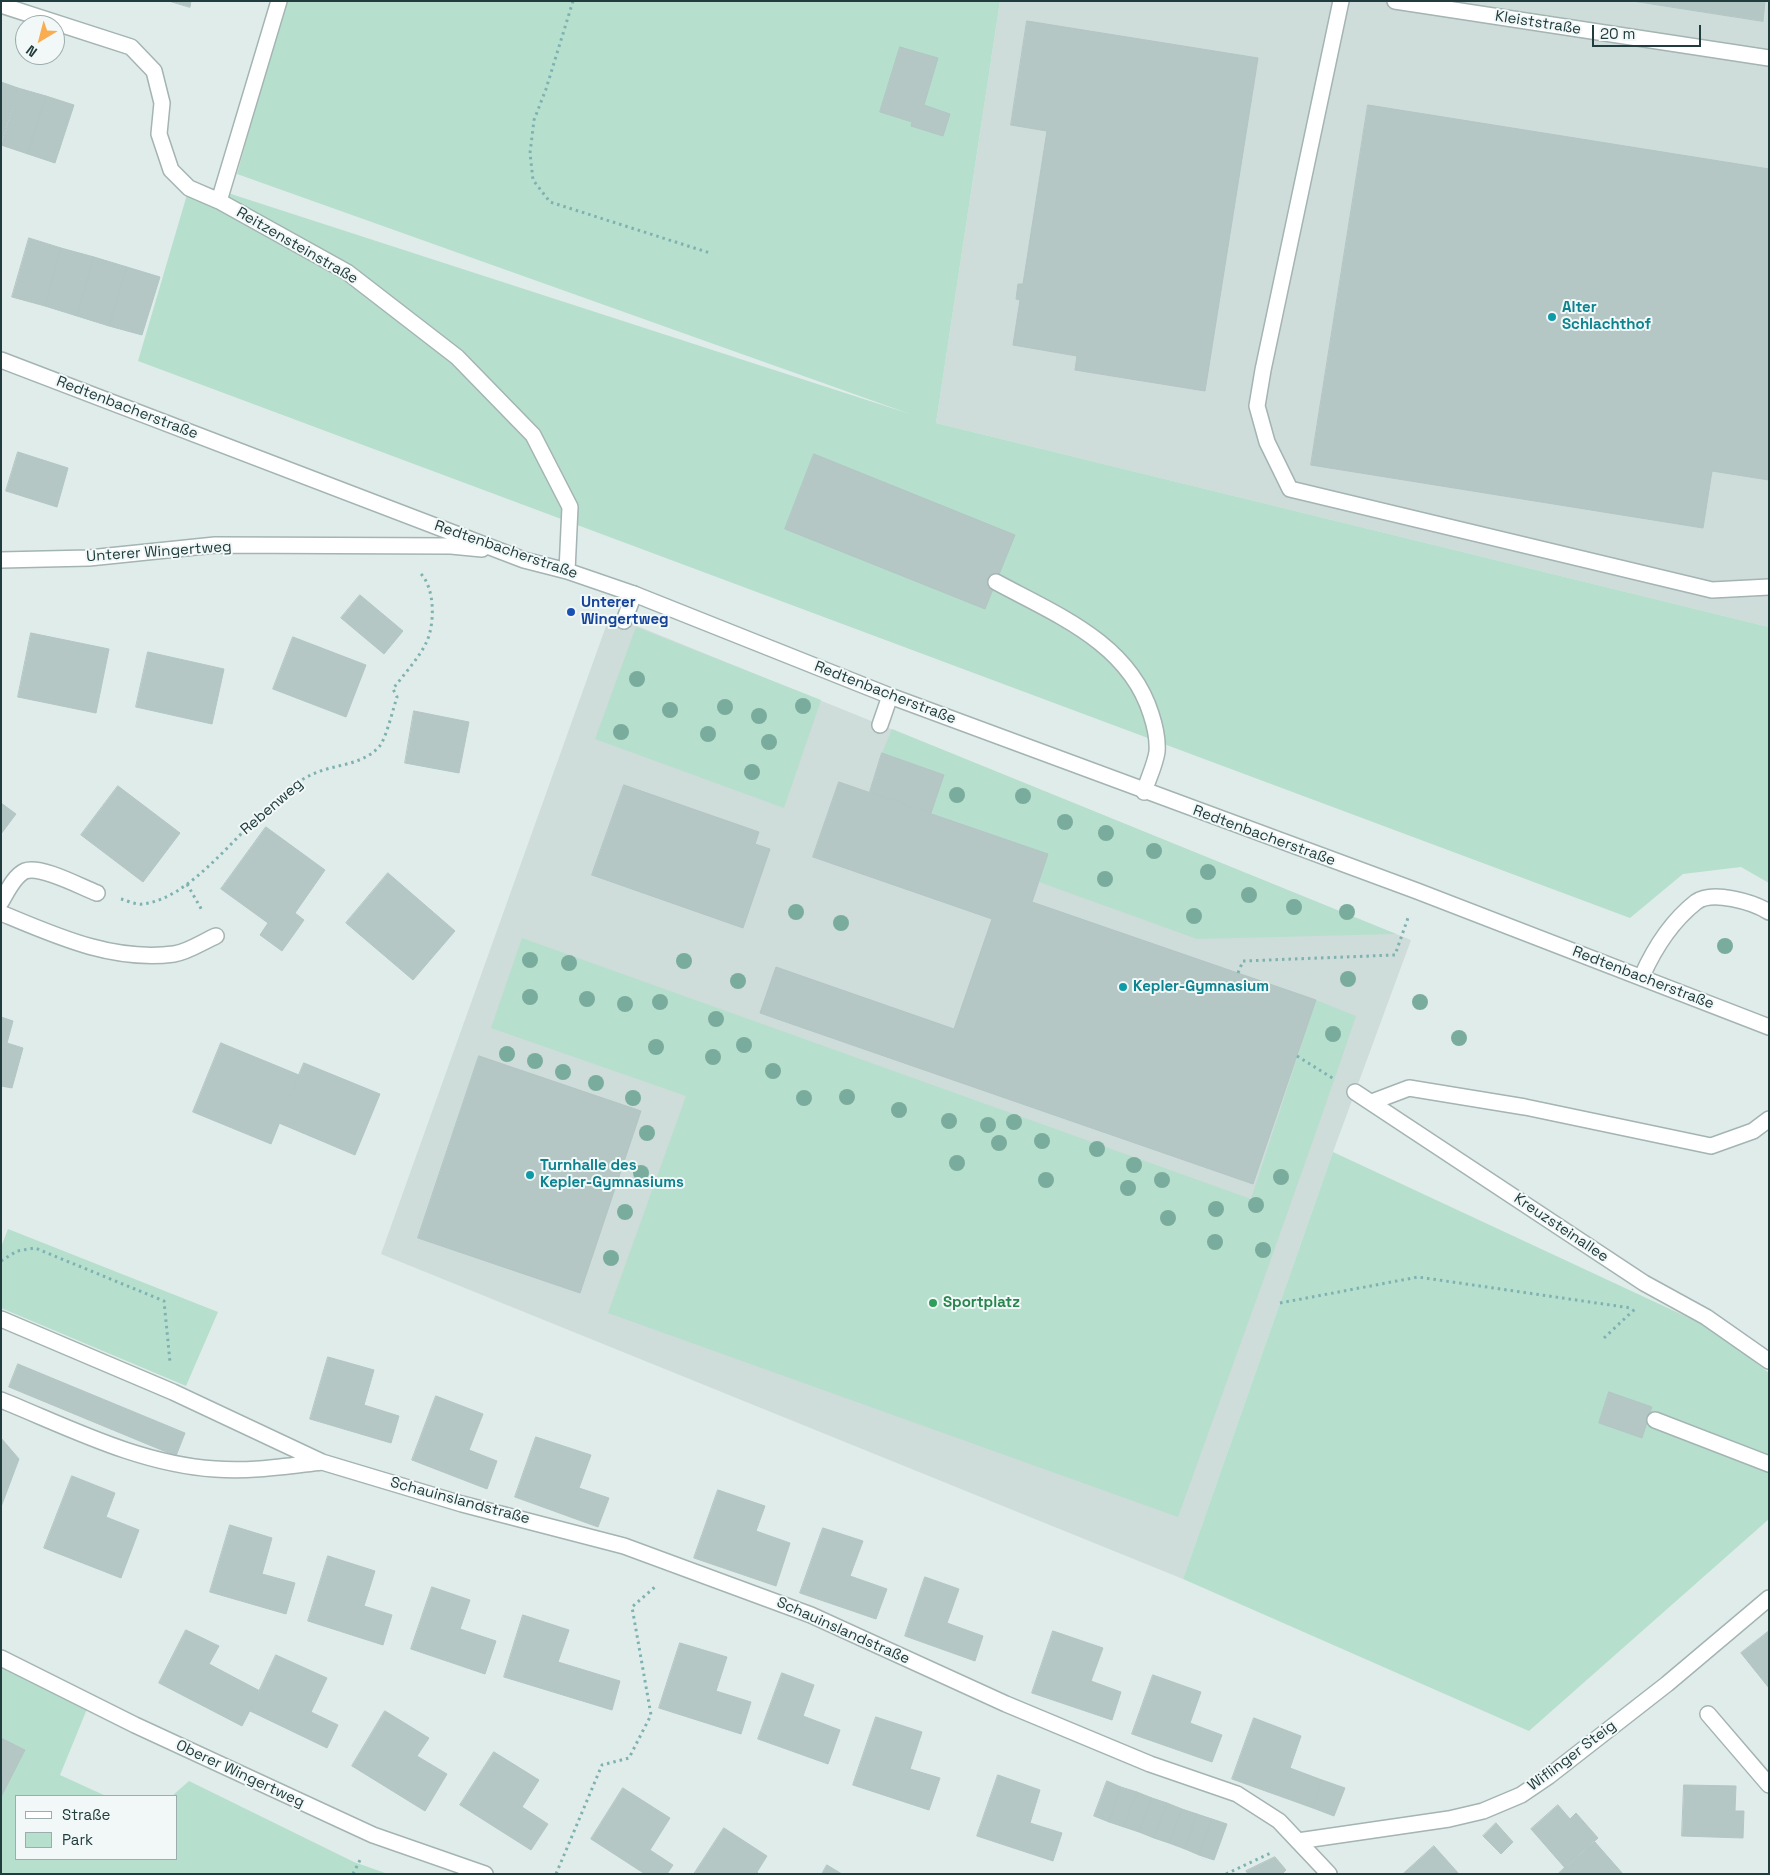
<!DOCTYPE html>
<meta charset="utf-8">
<style>
body{margin:0}
#map{position:relative;width:1770px;height:1875px;overflow:hidden;background:#e0ecea;font-family:"Space Grotesk",sans-serif}
canvas{display:block}
.frame{position:absolute;inset:0;border:2px solid #203c3d;pointer-events:none}
.legend{position:absolute;left:15px;top:1795px;width:162px;height:65px;box-sizing:border-box;background:#f1f8f7;border:1px solid #9dadad;margin:0;padding:6px 9px;list-style:none;font-size:15px;color:#203c3d}
.legend li{display:flex;align-items:center;gap:10px;height:25px}
.legend b{width:25px;border:1px solid #9dadad}
.north{position:absolute;left:15px;top:15px;width:50px;height:50px;box-sizing:border-box;background:#f1f8f7;border:1px solid #9dadad;border-radius:50%;rotate:217deg;font-size:14px;font-weight:700;line-height:20px;text-align:center;color:#203c3d}
.north::after{content:'';display:block;margin:auto;width:18px;height:22px;background:#faad50;clip-path:polygon(50% 0,100% 100%,50% 72%,0 100%)}
.scale{position:absolute;left:1592px;top:25px;width:109px;height:22px;box-sizing:border-box;border:2px solid #203c3d;border-top:0;padding-left:6px;font-size:15px;line-height:18px;white-space:nowrap;color:#203c3d;-webkit-text-stroke:4px #f1f8f7;paint-order:stroke}
</style>
<div id="map">
<canvas width="1770" height="1875"></canvas>
<div class="frame"></div>
<ul class="legend">
<li><b style="height:6px;background:#fff"></b>Straße</li>
<li><b style="height:14px;background:#b7dfce"></b>Park</li>
</ul>
<div class="north">N</div>
<div class="scale">20 m</div>
</div>
<script>
const ctx = document.querySelector('canvas').getContext('2d');
ctx.lineJoin = 'round';
function paint(path, color) { ctx.fillStyle = color; ctx.fill(path, 'evenodd'); }
function stroke(path, color, width, dash) { ctx.strokeStyle = color; ctx.lineWidth = width; ctx.lineCap = dash ? 'butt' : 'round'; ctx.setLineDash(dash || []); ctx.stroke(path); }
function drawText(font, color, halo, rows, align = 'center') {
  ctx.font = font + ' "Space Grotesk",sans-serif'; ctx.lineWidth = 4; ctx.setLineDash([]); ctx.textBaseline = 'middle'; ctx.strokeStyle = halo; ctx.fillStyle = color; for (const [text, x, y, turn = 0] of rows) {
    ctx.save(); ctx.translate(x, y); ctx.rotate((+turn || 0) * Math.PI / 180); ctx.textAlign = isNaN(turn) ? turn : align; if (halo) ctx.strokeText(text, 0, 0); ctx.fillText(text, 0, 0); ctx.restore();
  }
}
paint(new Path2D(`
 M 1000,1 L 1769,1 L 1769,627 L 936,423 Z
 M 610,615 L 1411,940 L 1333,1152 L 1183,1579 L 381,1254 Z`), '#cedcda');
paint(new Path2D(`
 M 285,1 L 1000,1 L 936,423 L 1769,627 L 1769,883 L 1741,867 L 1683,874 L 1630,918 L 138,361 L 191,181 L 910,414 L 237,174 Z
 M 636,627 L 821,700 L 784,808 L 595,739 Z
 M 892,729 L 1396,934 L 1197,939 L 1039,882 L 1048,854 L 931,813 L 944,775 L 882,753 Z
 M 522,938 L 1251,1199 L 1316,1000 L 1356,1016 C 1299,1184 1238,1350 1178,1517 L 608,1313 L 686,1096 L 491,1028 Z
 M 1333,1152 L 1713,1329 L 1769,1373 L 1769,1519 L 1529,1731 L 1183,1579 Z
 M 8,1229 L 218,1312 L 186,1386 L 1,1308 L 1,1247 Z
 M 1,1666 L 87,1709 L 60,1775 L 106,1796 L 16,1796 L 16,1859 L 176,1859 L 176,1796 L 172,1796 L 189,1781 L 354,1862 L 388,1874 L 1,1874 Z`), '#b7dfce');
const building = new Path2D(`
 M 169,1 L 191,1 L 190,7 Z
 M 1633,1 L 1765,1 L 1763,21 Z
 M 1027,21 L 1258,58 L 1205,391 L 1075,370 L 1077,356 L 1013,345 L 1020,300 L 1016,299 L 1018,284 L 1023,284 L 1047,131 L 1011,125 Z
 M 900,47 L 938,58 L 924,105 L 950,114 L 943,136 L 911,126 L 912,122 L 880,112 Z
 M 1,82 L 18,88 L 1,141 Z
 M 18,88 L 46,96 L 28,154 L 1,145 Z
 M 46,96 L 74,105 L 55,163 L 28,154 Z
 M 1368,105 L 1769,169 L 1769,480 L 1712,471 L 1703,528 L 1311,465 Z
 M 29,238 L 61,248 L 45,306 L 12,297 Z
 M 61,248 L 94,257 L 77,316 L 45,306 Z
 M 94,257 L 127,267 L 109,326 L 77,316 Z
 M 127,267 L 160,277 L 142,335 L 109,326 Z
 M 18,452 L 68,468 L 57,507 L 6,491 Z
 M 814,454 L 1015,535 L 985,609 L 785,529 Z
 M 360,595 L 403,631 L 384,654 L 341,618 Z
 M 31,633 L 109,649 L 96,713 L 18,697 Z
 M 293,637 L 366,665 L 346,717 L 273,689 Z
 M 148,652 L 224,669 L 212,724 L 136,707 Z
 M 414,711 L 469,722 L 459,773 L 405,763 Z
 M 882,753 L 944,775 L 931,813 L 870,792 Z
 M 839,782 L 1048,854 L 1032,902 L 1316,1000 L 1253,1184 L 760,1013 L 776,967 L 954,1029 L 992,919 L 813,857 Z
 M 624,785 L 759,832 L 755,844 L 770,849 L 743,928 L 592,875 Z
 M 118,786 L 180,833 L 143,882 L 81,835 Z
 M 1,803 L 16,814 L 1,834 Z
 M 266,827 L 325,870 L 295,913 L 304,920 L 282,951 L 260,935 L 268,923 L 221,889 Z
 M 388,873 L 455,931 L 413,980 L 346,923 Z
 M 1,1017 L 13,1021 L 7,1043 L 23,1048 L 12,1088 L 1,1086 Z
 M 221,1043 L 299,1075 L 271,1144 L 193,1112 Z
 M 479,1056 L 641,1111 L 580,1293 L 418,1238 Z
 M 304,1063 L 380,1094 L 355,1155 L 279,1123 Z
 M 328,1357 L 374,1370 L 364,1405 L 399,1416 L 391,1443 L 310,1419 Z
 M 18,1364 L 185,1433 L 176,1456 L 9,1387 Z
 M 1609,1392 L 1652,1407 L 1642,1438 L 1599,1423 Z
 M 436,1396 L 483,1414 L 469,1450 L 497,1461 L 487,1489 L 412,1460 Z
 M 536,1437 L 591,1455 L 579,1488 L 609,1498 L 598,1527 L 515,1497 Z
 M 1,1438 L 19,1459 L 1,1507 Z
 M 72,1476 L 115,1493 L 106,1517 L 139,1530 L 121,1578 L 44,1548 Z
 M 718,1490 L 765,1506 L 756,1531 L 790,1543 L 776,1586 L 694,1558 Z
 M 230,1525 L 272,1538 L 262,1574 L 295,1583 L 286,1614 L 210,1592 Z
 M 823,1528 L 863,1541 L 850,1576 L 887,1589 L 876,1619 L 800,1593 Z
 M 328,1556 L 375,1571 L 364,1606 L 392,1615 L 383,1645 L 308,1621 Z
 M 925,1577 L 959,1589 L 947,1623 L 983,1636 L 975,1661 L 905,1636 Z
 M 432,1587 L 470,1600 L 460,1629 L 496,1641 L 485,1674 L 411,1649 Z
 M 523,1615 L 569,1630 L 558,1662 L 620,1681 L 612,1710 L 504,1677 Z
 M 186,1630 L 219,1646 L 209,1664 L 260,1691 L 242,1726 L 159,1683 Z
 M 1053,1631 L 1103,1648 L 1091,1681 L 1121,1692 L 1112,1720 L 1032,1693 Z
 M 1769,1631 L 1769,1688 L 1741,1653 Z
 M 680,1643 L 727,1657 L 716,1691 L 751,1702 L 741,1734 L 659,1708 Z
 M 276,1655 L 327,1678 L 311,1712 L 338,1725 L 327,1748 L 250,1711 Z
 M 782,1673 L 814,1685 L 803,1716 L 840,1730 L 828,1764 L 758,1739 Z
 M 1153,1675 L 1201,1692 L 1190,1723 L 1222,1735 L 1212,1762 L 1132,1734 Z
 M 385,1711 L 429,1738 L 417,1756 L 447,1774 L 425,1811 L 352,1766 Z
 M 876,1717 L 922,1732 L 910,1769 L 940,1778 L 929,1810 L 853,1785 Z
 M 1254,1718 L 1301,1736 L 1290,1768 L 1322,1780 L 1313,1808 L 1232,1779 Z
 M 1,1738 L 25,1750 L 1,1797 Z
 M 494,1752 L 539,1780 L 522,1807 L 548,1824 L 531,1850 L 460,1805 Z
 M 998,1775 L 1040,1790 L 1030,1823 L 1062,1833 L 1053,1861 L 977,1836 Z
 M 1322,1780 L 1345,1788 L 1334,1816 L 1313,1808 Z
 M 1107,1781 L 1121,1787 L 1109,1822 L 1094,1816 Z
 M 1684,1785 L 1736,1786 L 1735,1811 L 1744,1811 L 1743,1838 L 1682,1836 Z
 M 1121,1787 L 1137,1792 L 1124,1827 L 1109,1822 Z
 M 623,1788 L 670,1818 L 650,1850 L 673,1865 L 667,1874 L 645,1874 L 591,1839 Z
 M 1137,1792 L 1152,1798 L 1139,1832 L 1124,1827 Z
 M 1152,1798 L 1167,1803 L 1154,1838 L 1139,1832 Z
 M 1167,1803 L 1182,1809 L 1169,1843 L 1154,1838 Z
 M 1558,1805 L 1570,1819 L 1576,1813 L 1598,1838 L 1565,1868 L 1531,1829 Z
 M 1182,1809 L 1197,1814 L 1185,1849 L 1169,1843 Z
 M 1197,1814 L 1212,1819 L 1199,1855 L 1185,1849 Z
 M 1212,1819 L 1227,1824 L 1214,1860 L 1199,1855 Z
 M 1496,1823 L 1513,1842 L 1501,1854 L 1483,1836 Z
 M 724,1828 L 767,1856 L 757,1872 L 759,1874 L 694,1874 Z
 M 1594,1841 L 1623,1874 L 1559,1874 L 1559,1873 Z
 M 1434,1846 L 1459,1874 L 1403,1874 Z
 M 1275,1857 L 1286,1870 L 1282,1874 L 1248,1874 L 1246,1871 Z
 M 827,1865 L 842,1874 L 822,1874 Z`);
paint(building, '#b5c7c4');
stroke(building, '#b2c6c4', 1);
const service = new Path2D(`
 M 1341,1 L 1263,370 L 1257,406 L 1267,442 L 1290,489 L 1712,590 L 1769,587
 M 1395,1 L 1769,58
 M 996,582 C 1057,615 1129,643 1151,714 C 1155,726 1158,739 1157,752 C 1155,765 1148,779 1144,792
 M 624,621 L 634,594
 M 880,725 L 890,696
 M 1,902 C 7,892 14,876 25,871 C 41,865 81,887 97,893
 M 1642,976 C 1654,949 1672,921 1696,902 C 1712,890 1753,902 1769,912
 M 1355,1092 L 1644,1283 L 1706,1317 L 1769,1361
 M 1372,1102 L 1409,1088 L 1525,1107 L 1711,1146 L 1753,1131 L 1769,1119
 M 1655,1420 L 1769,1464
 M 1298,1841 L 1449,1819 L 1483,1811 L 1521,1795 L 1549,1776 L 1667,1684 L 1769,1598`);
const minor = new Path2D(`
 M 1,5 L 131,47 L 154,71 L 162,103 L 159,134 L 171,170 L 189,188 L 219,201 L 347,272 L 457,357 L 533,435 L 570,507 L 567,571
 M 219,201 L 279,1
 M 1,360 L 524,560 L 567,571 L 634,594 L 890,696 L 1417,891 L 1769,1027
 M 1,560 L 89,558 L 215,545 L 451,546 L 482,549
 M 1,913 C 56,936 113,962 174,954 C 188,952 204,941 216,936
 M 1,1319 L 173,1392 L 322,1462 L 462,1504 L 624,1546 L 811,1615 L 1006,1704 L 1150,1764 L 1237,1794 L 1279,1821 L 1329,1874
 M 1,1400 C 70,1428 139,1464 215,1469 C 250,1472 287,1466 322,1462
 M 1,1658 L 135,1725 L 373,1835 L 485,1874
 M 1708,1714 L 1769,1785`);
stroke(service, '#a3b4b3', 18);
stroke(minor, '#a3b4b3', 18);
stroke(new Path2D(`
 M 573,1 L 546,89 L 534,120 L 530,153 L 533,180 L 550,202 L 710,253
 M 187,884 L 203,912
 M 121,899 C 128,901 136,905 143,904 C 203,897 258,798 313,774 C 334,764 361,766 379,747 C 386,739 393,709 397,697 L 393,689 C 404,674 420,657 427,641 C 435,623 435,587 420,573
 M 1238,973 L 1243,961 L 1395,955 L 1409,915
 M 1297,1056 L 1334,1079
 M 1,1261 L 17,1251 L 35,1248 L 164,1301 L 170,1362
 M 1280,1303 L 1418,1277 L 1631,1308
 M 1604,1338 L 1636,1308
 M 353,1874 L 361,1858
 M 556,1874 L 602,1765 L 629,1758 L 651,1715 L 632,1607 L 656,1586
 M 1226,1874 L 1273,1852`), '#7eb2b1', 3, [2.5, 4]);
stroke(service, '#fff', 15);
stroke(minor, '#fff', 15);
ctx.fillStyle = '#7aac9d';
for (const [x, y] of [
 [637,679],
 [803,706],
 [725,707],
 [670,710],
 [759,716],
 [621,732],
 [708,734],
 [769,742],
 [752,772],
 [957,795],
 [1023,796],
 [1065,822],
 [1106,833],
 [1154,851],
 [1208,872],
 [1105,879],
 [1249,895],
 [1294,907],
 [796,912],
 [1347,912],
 [1194,916],
 [841,923],
 [1725,946],
 [530,960],
 [684,961],
 [569,963],
 [1348,979],
 [738,981],
 [530,997],
 [587,999],
 [660,1002],
 [1420,1002],
 [625,1004],
 [716,1019],
 [1333,1034],
 [1459,1038],
 [744,1045],
 [656,1047],
 [507,1054],
 [713,1057],
 [535,1061],
 [773,1071],
 [563,1072],
 [596,1083],
 [847,1097],
 [633,1098],
 [804,1098],
 [899,1110],
 [949,1121],
 [1014,1122],
 [988,1125],
 [647,1133],
 [1042,1141],
 [999,1143],
 [1097,1149],
 [957,1163],
 [1134,1165],
 [641,1173],
 [1281,1177],
 [1046,1180],
 [1162,1180],
 [1128,1188],
 [1256,1205],
 [1216,1209],
 [625,1212],
 [1168,1218],
 [1215,1242],
 [1263,1250],
 [611,1258]
]) { ctx.beginPath(); ctx.arc(x, y, 8, 0, 2 * Math.PI); ctx.fill(); }
for (const [x, y, r, color] of [
 [1552,317,5,"#0f9aa8"],
 [571,612,5,"#1a4fb4"],
 [1123,987,5,"#0f9aa8"],
 [530,1175,5,"#0f9aa8"],
 [933,1303,5,"#2e9e5b"]
]) { const dot = new Path2D(); dot.arc(x, y, r, 0, 2 * Math.PI); ctx.fillStyle = color; ctx.fill(dot); stroke(dot, '#f1f8f7', 2); }
drawText('15px', '#203c3d', '#f1f8f7', [
 ["Kleiststraße",1538,23,9],
 ["Reitzensteinstraße",297,246,30],
 ["Redtenbacherstraße",127,408,21],
 ["Redtenbacherstraße",506,550,19],
 ["Unterer Wingertweg",159,552,-4],
 ["Redtenbacherstraße",885,693,21],
 ["Rebenweg",272,807,-41],
 ["Redtenbacherstraße",1264,836,20],
 ["Redtenbacherstraße",1643,978,21],
 ["Kreuzsteinallee",1561,1228,34],
 ["Schauinslandstraße",460,1501,15],
 ["Schauinslandstraße",843,1631,24],
 ["Wiflinger Steig",1572,1756,-37],
 ["Oberer Wingertweg",240,1774,25]
]);
drawText('bold 15px', '#0d838f', '#f1f8f7', [
 ["Alter",1562,308],
 ["Schlachthof",1562,325],
 ["Kepler-Gymnasium",1133,987],
 ["Turnhalle des",540,1166],
 ["Kepler-Gymnasiums",540,1183]
], 'left');
drawText('bold 15px', '#164399', '#f1f8f7', [
 ["Unterer",581,603],
 ["Wingertweg",581,620]
], 'left');
drawText('bold 15px', '#27864d', '#f1f8f7', [
 ["Sportplatz",943,1303]
], 'left');
</script>
